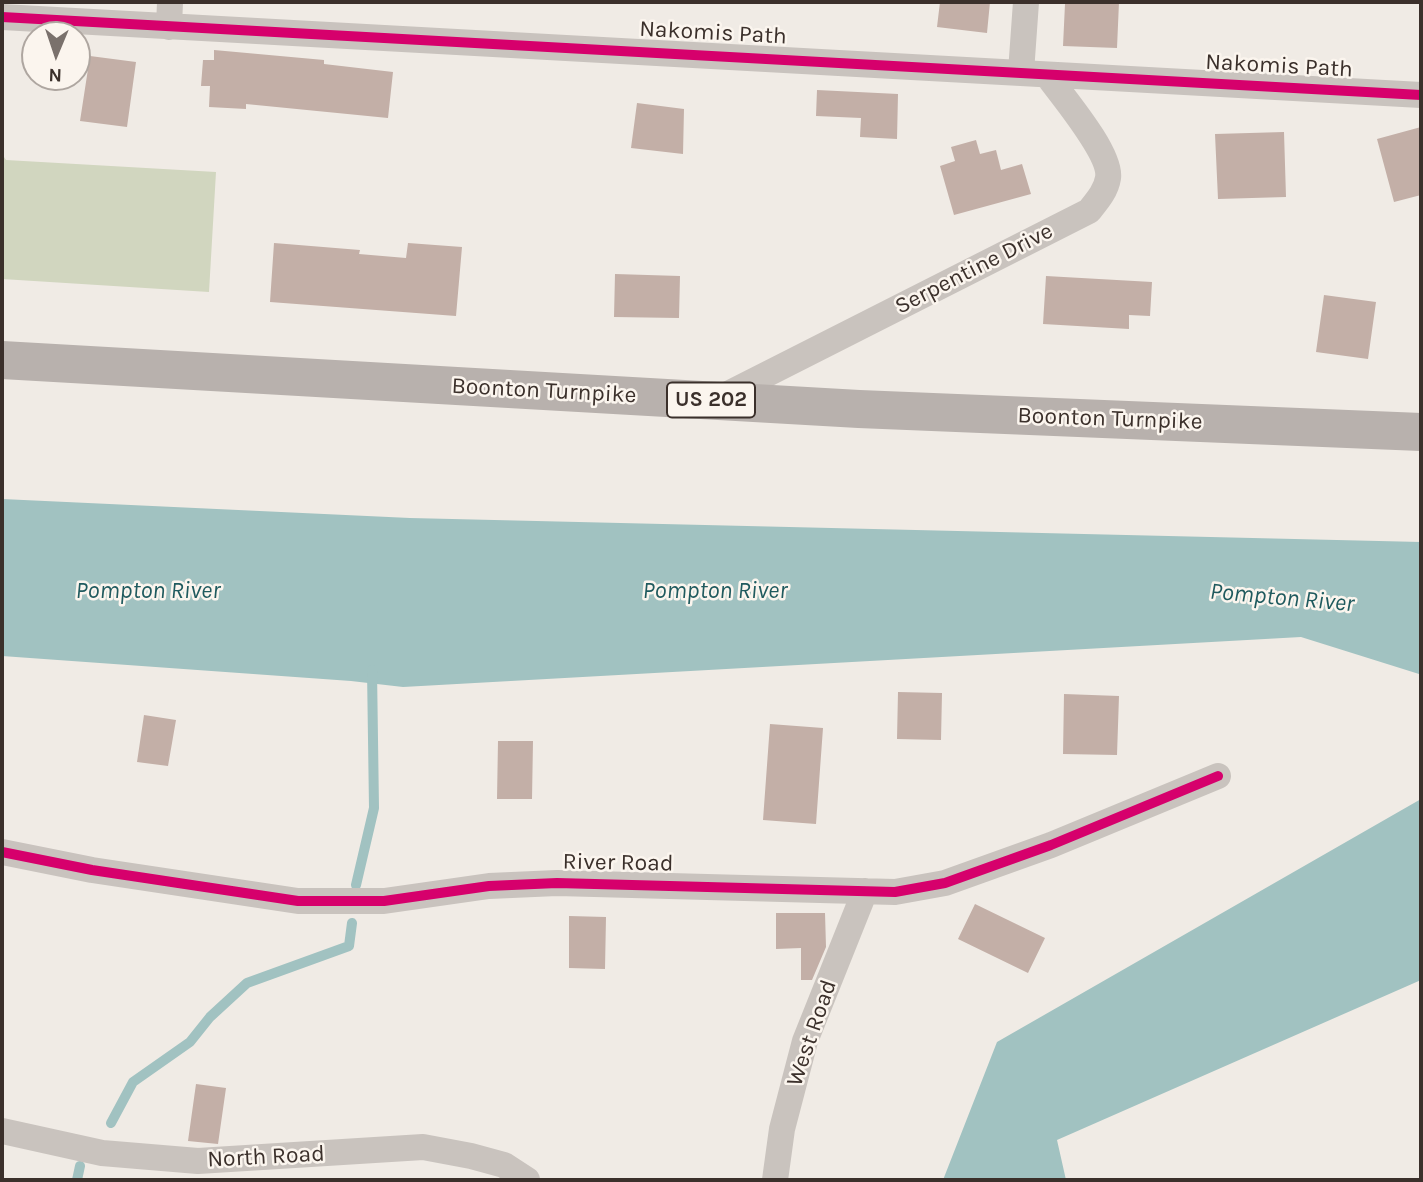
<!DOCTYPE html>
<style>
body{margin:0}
#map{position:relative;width:1423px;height:1182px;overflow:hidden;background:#f0ebe5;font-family:Karla,sans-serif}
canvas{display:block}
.frame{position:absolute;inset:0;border:4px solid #3b302b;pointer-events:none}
.north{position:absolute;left:21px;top:21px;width:70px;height:70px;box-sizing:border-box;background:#fbf5ee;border:2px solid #aea6a0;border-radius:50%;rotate:182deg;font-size:19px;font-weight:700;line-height:28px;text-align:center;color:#3b302b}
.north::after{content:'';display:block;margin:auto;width:24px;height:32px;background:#7a716c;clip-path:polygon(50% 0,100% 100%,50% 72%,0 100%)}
</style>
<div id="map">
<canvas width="1423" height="1182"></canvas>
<div class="frame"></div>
<div class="north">N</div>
</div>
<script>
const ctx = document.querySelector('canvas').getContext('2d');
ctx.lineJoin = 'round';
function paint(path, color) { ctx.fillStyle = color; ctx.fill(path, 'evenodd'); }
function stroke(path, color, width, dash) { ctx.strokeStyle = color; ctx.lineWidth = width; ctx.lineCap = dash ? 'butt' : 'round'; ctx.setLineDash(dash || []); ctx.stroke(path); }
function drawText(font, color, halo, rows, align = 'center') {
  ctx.font = font + ' Karla,sans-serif'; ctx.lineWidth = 5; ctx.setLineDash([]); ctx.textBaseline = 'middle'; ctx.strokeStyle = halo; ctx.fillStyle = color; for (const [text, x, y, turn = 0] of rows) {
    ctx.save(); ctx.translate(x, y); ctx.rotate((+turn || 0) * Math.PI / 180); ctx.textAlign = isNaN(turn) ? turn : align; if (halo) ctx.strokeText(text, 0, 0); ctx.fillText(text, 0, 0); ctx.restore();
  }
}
paint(new Path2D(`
 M 2,154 L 6,160 L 216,172 L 209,292 L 2,279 Z`), '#d1d6bf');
paint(new Path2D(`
 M 2,499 L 410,518 L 1421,542 L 1421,689 L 1419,674 L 1301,637 L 403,687 L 351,681 L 2,656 Z
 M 1421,799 L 1421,980 L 1057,1140 L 1066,1180 L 943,1180 L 997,1042 Z`), '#a1c2c1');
stroke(new Path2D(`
 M 356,885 L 374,808 L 372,670
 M 111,1123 L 133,1082 L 190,1042 L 210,1017 L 247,983 L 349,946 L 352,923
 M 77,1180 L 80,1166`), '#a1c2c1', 10);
paint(new Path2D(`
 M 940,2 L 990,2 L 987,33 L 937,27 Z
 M 1076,2 L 1119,2 L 1117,48 L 1063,46 L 1065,4 L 1076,4 Z
 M 214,50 L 324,60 L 324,64 L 393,72 L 388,118 L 246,104 L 246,109 L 209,107 L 210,86 L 201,86 L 203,60 L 214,60 Z
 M 90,56 L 136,62 L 127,127 L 80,121 Z
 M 817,90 L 898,94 L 897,139 L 860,137 L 861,118 L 816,116 Z
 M 637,103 L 684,109 L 683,154 L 631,148 Z
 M 1421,127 L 1421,195 L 1394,202 L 1377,139 Z
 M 1284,132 L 1286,197 L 1218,199 L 1215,134 Z
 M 976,140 L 980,154 L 996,150 L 1001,170 L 1022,164 L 1031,194 L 954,215 L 940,166 L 955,161 L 951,147 Z
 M 274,243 L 360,250 L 359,254 L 406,258 L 408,243 L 462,247 L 456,316 L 270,302 Z
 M 615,274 L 680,276 L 679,318 L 614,317 Z
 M 1046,276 L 1152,282 L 1150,316 L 1129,315 L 1129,329 L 1043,324 Z
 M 1324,295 L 1376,302 L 1368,359 L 1316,352 Z
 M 898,692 L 942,693 L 941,740 L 897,739 Z
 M 1064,694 L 1119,696 L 1117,755 L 1063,754 Z
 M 144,715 L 176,720 L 168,766 L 137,762 Z
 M 770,724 L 823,728 L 816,824 L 763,820 Z
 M 498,741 L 533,741 L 532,799 L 497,799 Z
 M 975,904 L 1045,938 L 1028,973 L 958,939 Z
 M 776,913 L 825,913 L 826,947 L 812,980 L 801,980 L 801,948 L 776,949 Z
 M 569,916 L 606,917 L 605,969 L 569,968 Z
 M 196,1084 L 226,1088 L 218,1144 L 188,1141 Z`), '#c3afa7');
stroke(new Path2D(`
 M 2,17 L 1421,95
 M 169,27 L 170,2
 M 1021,72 L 1026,2
 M 716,400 L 1089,211 C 1097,201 1106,191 1108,178 C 1112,154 1062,96 1047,75
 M 2,852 L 92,870 L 298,901 L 384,901 L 489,886 L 557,883 L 895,892 L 945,883 L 1051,845 L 1218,776
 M 2,1131 L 102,1153 L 198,1161 L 423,1147 L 471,1156 L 504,1165 L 527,1180
 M 775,1180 L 782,1129 L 805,1041 L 865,891`), '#c9c3be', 26);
stroke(new Path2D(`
 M 2,360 L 859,409 L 1421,432`), '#b8b1ad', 38);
stroke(new Path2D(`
 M 2,17 L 1421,95
 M 2,852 L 92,870 L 298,901 L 384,901 L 489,886 L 557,883 L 895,892 L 945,883 L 1051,845 L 1218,776`), '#d6006c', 10);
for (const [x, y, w] of [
 [711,400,88]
]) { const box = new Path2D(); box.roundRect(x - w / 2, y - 17.5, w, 35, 5); ctx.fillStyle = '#fbf5ee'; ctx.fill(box); stroke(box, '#3b302b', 2); }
drawText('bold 21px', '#3b302b', null, [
 ["US 202",711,400]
]);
drawText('23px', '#3b302b', '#fbf5ee', [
 ["Nakomis Path",713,33,3],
 ["Nakomis Path",1279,66,3],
 ["Serpentine Drive",974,269,-27],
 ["Boonton Turnpike",544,391,3],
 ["Boonton Turnpike",1110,419,2],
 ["River Road",618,863,1],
 ["West Road",812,1033,-71],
 ["North Road",266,1157,-3]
]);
drawText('italic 24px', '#1f5a5e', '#fbf5ee', [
 ["Pompton River",148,591],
 ["Pompton River",715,591],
 ["Pompton River",1282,598,5]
]);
</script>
